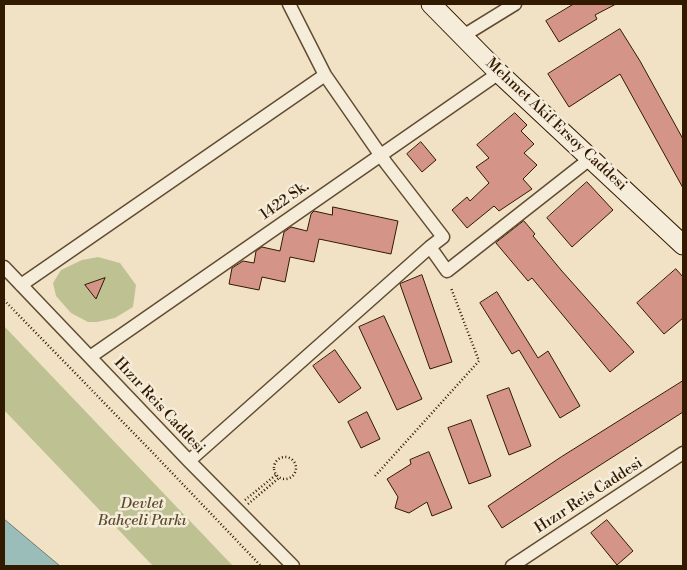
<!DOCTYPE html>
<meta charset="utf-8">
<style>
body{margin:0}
#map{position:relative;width:687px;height:570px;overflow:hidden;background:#f1e2c6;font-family:"Libre Bodoni",serif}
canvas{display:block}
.frame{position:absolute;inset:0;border:5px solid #311a00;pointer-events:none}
</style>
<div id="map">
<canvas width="687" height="570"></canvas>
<div class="frame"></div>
</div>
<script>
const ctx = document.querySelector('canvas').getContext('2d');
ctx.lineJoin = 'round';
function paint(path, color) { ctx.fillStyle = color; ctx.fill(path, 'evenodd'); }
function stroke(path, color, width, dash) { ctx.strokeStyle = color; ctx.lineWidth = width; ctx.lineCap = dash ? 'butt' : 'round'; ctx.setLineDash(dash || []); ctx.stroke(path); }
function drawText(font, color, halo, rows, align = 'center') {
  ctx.font = font + ' "Libre Bodoni",serif'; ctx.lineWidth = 5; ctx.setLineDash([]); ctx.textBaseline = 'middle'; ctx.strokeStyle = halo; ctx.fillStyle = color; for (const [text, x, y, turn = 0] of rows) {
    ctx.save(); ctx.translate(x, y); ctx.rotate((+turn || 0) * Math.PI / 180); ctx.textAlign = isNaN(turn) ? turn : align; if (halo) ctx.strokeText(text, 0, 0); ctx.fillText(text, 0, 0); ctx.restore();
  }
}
paint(new Path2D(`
 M 98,257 L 120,263 L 136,285 L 133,307 L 115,318 L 97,322 L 88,322 L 71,313 L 56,296 L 53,283 L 61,270 L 82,260 Z
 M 4,326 L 233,566 L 153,566 L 4,410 Z`), '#bec292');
const water = new Path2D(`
 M 4,519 L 60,566 L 4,566 Z`);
paint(water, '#9bbdb9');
stroke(water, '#717c6f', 1);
const building = new Path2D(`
 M 574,4 L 616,4 L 595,15 L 597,19 L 559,42 L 546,21 Z
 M 620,29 L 640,61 L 683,139 L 683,188 L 620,74 L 569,107 L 548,74 Z
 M 515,113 L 527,125 L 521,131 L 534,144 L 524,153 L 537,165 L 523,179 L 532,189 L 499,211 L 494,206 L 467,228 L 452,210 L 467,197 L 470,201 L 489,183 L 476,167 L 489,158 L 477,145 Z
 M 421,142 L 436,160 L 422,172 L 407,154 Z
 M 587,182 L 613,210 L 572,247 L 547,218 Z
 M 333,207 L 398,221 L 391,254 L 319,239 L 314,262 L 290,257 L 285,282 L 262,277 L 259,290 L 229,284 L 232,268 L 243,261 L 254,263 L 256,251 L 262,247 L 280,251 L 284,232 L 291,227 L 307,231 L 311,214 L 314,211 L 332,215 Z
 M 524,221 L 535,234 L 533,236 L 561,270 L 634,352 L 610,372 L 532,278 L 528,281 L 496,243 Z
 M 676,269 L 683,277 L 683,318 L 664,334 L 637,303 Z
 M 422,275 L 452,362 L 430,369 L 400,284 Z
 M 105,278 L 96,299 L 85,285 Z
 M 497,292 L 538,358 L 548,351 L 580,406 L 560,418 L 519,350 L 512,354 L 480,303 Z
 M 384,316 L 422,399 L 397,410 L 359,327 Z
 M 335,350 L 361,388 L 339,403 L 313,366 Z
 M 683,381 L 683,412 L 502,528 L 488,506 L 561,457 Z
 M 509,388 L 531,446 L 509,455 L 487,396 Z
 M 367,412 L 380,439 L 361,448 L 348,422 Z
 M 471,420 L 491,476 L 469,484 L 448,428 Z
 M 429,452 L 452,508 L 432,516 L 427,502 L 409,513 L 395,508 L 398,497 L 387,479 L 411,464 L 410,460 Z
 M 607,520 L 633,551 L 617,565 L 591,533 Z`);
paint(building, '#d49488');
stroke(building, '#311a00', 1);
const street = new Path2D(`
 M 289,4 L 325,75 L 386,163 L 443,237 L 430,247 L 447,271 L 591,158
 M 463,36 L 515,4
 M 4,267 L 189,461 L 293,566
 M 21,285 L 325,75
 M 90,357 L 499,73
 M 189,461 L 430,247
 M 512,566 L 683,453`);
const secondary = new Path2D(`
 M 431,4 L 499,73 L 683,245`);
stroke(street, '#614c32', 15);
stroke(secondary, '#311a00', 21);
stroke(new Path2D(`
 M 4,300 L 153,453 L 261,566
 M274 468a11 11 0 1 1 22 0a11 11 0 1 1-22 0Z
 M 375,476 L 479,361 L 451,288
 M 245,500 L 277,474
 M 248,504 L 280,477`), '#311a00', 2.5, [1, 2.5]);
stroke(street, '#f6ecda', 12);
stroke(secondary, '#f6ecda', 19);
drawText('15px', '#311a00', '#f6ecda', [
 ["Mehmet Akif Ersoy Caddesi",556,125,43],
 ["1422 Sk.",285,201,-35],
 ["Hızır Reis Caddesi",159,406,47],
 ["Hızır Reis Caddesi",589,496,-33]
]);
drawText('italic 15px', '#5b4c2c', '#f6ecda', [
 ["Devlet",142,504],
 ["Bahçeli Parkı",142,521]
]);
</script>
